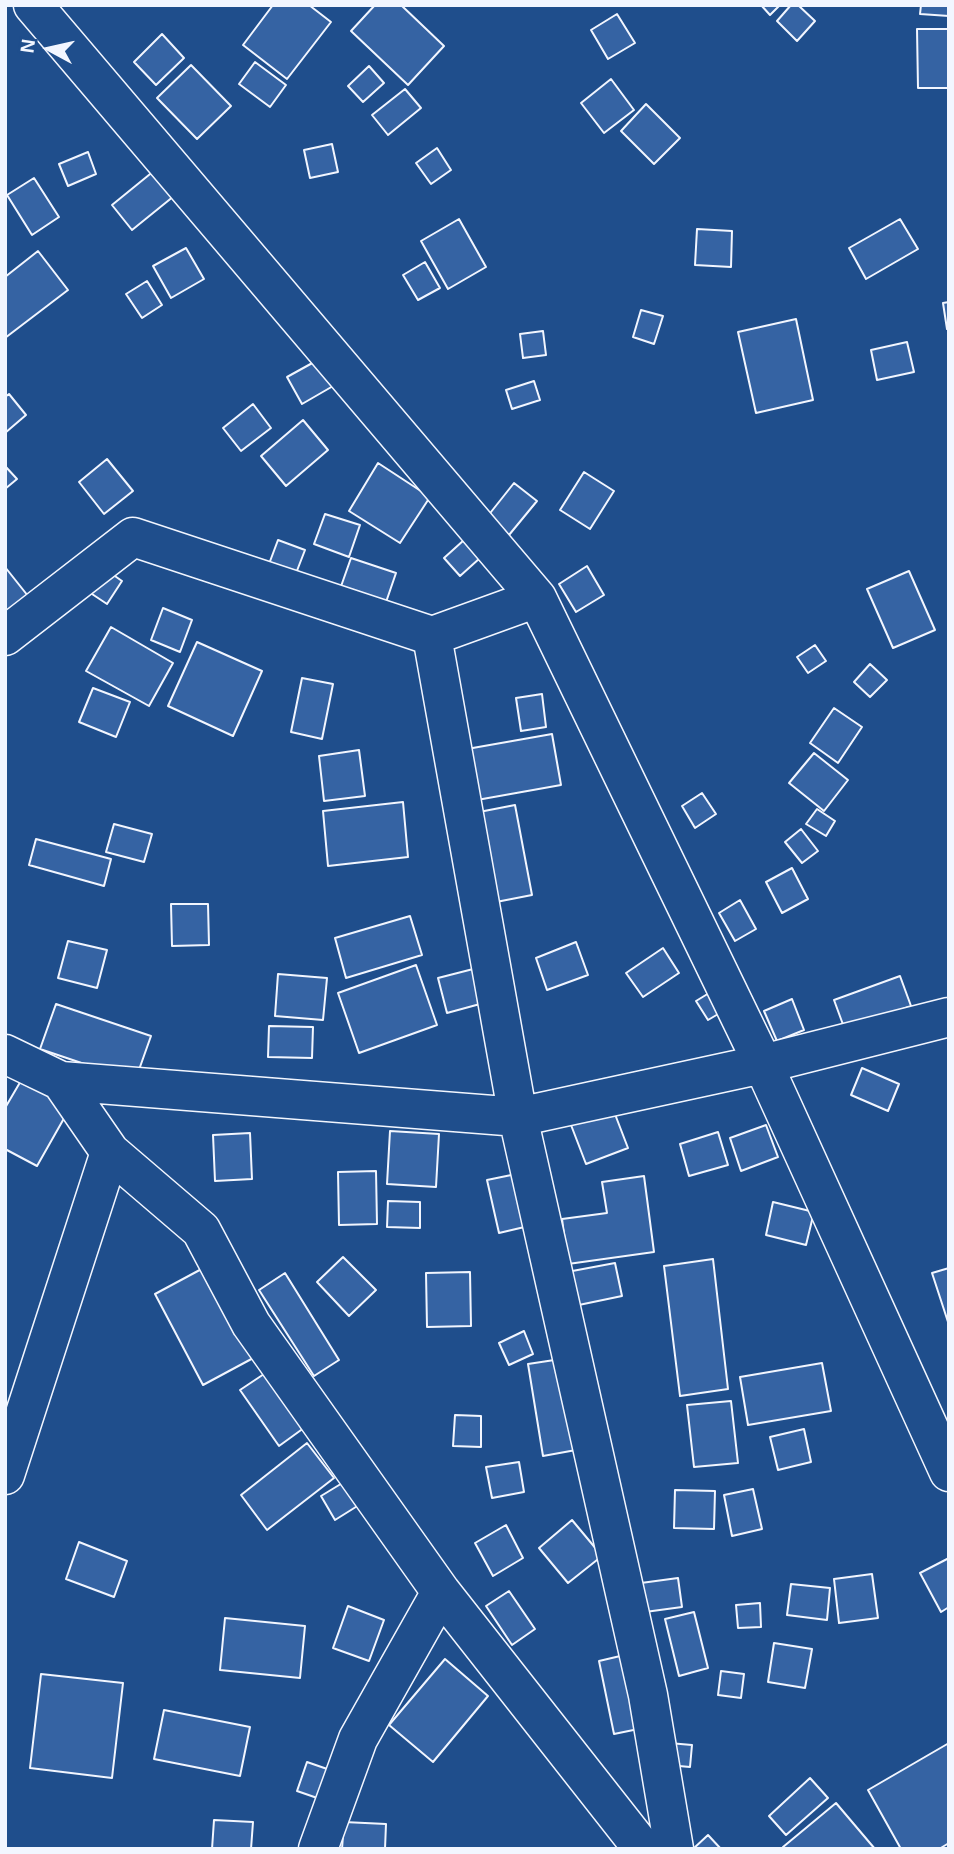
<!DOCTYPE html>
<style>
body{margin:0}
#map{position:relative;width:954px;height:1854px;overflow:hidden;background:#1f4e8c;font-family:Helvetica,sans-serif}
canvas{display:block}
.frame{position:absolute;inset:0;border:7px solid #f2f6ff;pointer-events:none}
.north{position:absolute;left:14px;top:14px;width:70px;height:70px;-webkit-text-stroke:5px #1f4e8c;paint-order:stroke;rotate:278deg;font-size:19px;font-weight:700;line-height:28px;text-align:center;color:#f2f6ff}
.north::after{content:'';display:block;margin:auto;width:24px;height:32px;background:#f2f6ff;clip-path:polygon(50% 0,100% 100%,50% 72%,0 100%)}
</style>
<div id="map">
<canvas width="954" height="1854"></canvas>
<div class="frame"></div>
<div class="north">N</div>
</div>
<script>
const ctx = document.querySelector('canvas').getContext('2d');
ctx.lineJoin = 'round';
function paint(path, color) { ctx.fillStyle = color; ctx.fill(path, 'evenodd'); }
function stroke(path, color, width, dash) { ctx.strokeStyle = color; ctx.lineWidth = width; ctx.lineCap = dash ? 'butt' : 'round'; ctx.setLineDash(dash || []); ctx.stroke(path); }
const building = new Path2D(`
 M 273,5 L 309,5 L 331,22 L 287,79 L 243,45 Z
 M 375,5 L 401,5 L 444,46 L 408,85 L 351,31 Z
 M 761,5 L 780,5 L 770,15 Z
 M 791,5 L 798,5 L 815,21 L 797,41 L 777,21 Z
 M 921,5 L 949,5 L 949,16 L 920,14 Z
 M 617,14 L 635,43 L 608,59 L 591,30 Z
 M 917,29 L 949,29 L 949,88 L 918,88 Z
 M 162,34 L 184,58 L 156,85 L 134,62 Z
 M 255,62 L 286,85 L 270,107 L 239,84 Z
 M 191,65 L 231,106 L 197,139 L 157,98 Z
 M 369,66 L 384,83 L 363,102 L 348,86 Z
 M 611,79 L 634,110 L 604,133 L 581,103 Z
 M 405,89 L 421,108 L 388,135 L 372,115 Z
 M 646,104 L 680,138 L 654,164 L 621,131 Z
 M 332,144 L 338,172 L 310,178 L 304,150 Z
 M 437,148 L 451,170 L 431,184 L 416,163 Z
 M 88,152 L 96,174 L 68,186 L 59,164 Z
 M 155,170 L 174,196 L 132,230 L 112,205 Z
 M 34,178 L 59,217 L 32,235 L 7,195 Z
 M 459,219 L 486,267 L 448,289 L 421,241 Z
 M 900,219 L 918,249 L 866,279 L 849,248 Z
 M 697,229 L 732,231 L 731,267 L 695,265 Z
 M 186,248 L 204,279 L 171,298 L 153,266 Z
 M 38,251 L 68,290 L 5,338 L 5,277 Z
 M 425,262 L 440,288 L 418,300 L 403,275 Z
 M 147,281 L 162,305 L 142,318 L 126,294 Z
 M 949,302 L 949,329 L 947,329 L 943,303 Z
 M 641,310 L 663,316 L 654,344 L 633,337 Z
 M 796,319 L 813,400 L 756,413 L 738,332 Z
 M 543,331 L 546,355 L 523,358 L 520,334 Z
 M 907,342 L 914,372 L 877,380 L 871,350 Z
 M 325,356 L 340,382 L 302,404 L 287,377 Z
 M 534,381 L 540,400 L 512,409 L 506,390 Z
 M 9,394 L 26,415 L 5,433 L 5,397 Z
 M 253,404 L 271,428 L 241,451 L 223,428 Z
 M 303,420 L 328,450 L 286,486 L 261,456 Z
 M 107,459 L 133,491 L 104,514 L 79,482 Z
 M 378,463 L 430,497 L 400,543 L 349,511 Z
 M 5,466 L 17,479 L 5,489 Z
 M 584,472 L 614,491 L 590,529 L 560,510 Z
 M 514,483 L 537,501 L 509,535 L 487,517 Z
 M 325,514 L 360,525 L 349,557 L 314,544 Z
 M 278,540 L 305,550 L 293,581 L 266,572 Z
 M 464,540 L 480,558 L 460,576 L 444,558 Z
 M 351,558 L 396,573 L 384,608 L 339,592 Z
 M 587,566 L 604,595 L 576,612 L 559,584 Z
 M 5,567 L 32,601 L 5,622 Z
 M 102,567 L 122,581 L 107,604 L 86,590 Z
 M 909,571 L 935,630 L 893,648 L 867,589 Z
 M 163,608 L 192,620 L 180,652 L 151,640 Z
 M 111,627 L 173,663 L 149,706 L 86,671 Z
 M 197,642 L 262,671 L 233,736 L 168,706 Z
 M 815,645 L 826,661 L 808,673 L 797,657 Z
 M 870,664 L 887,680 L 870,697 L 854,682 Z
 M 302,678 L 333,684 L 322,739 L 291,732 Z
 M 93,688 L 130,702 L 116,737 L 79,722 Z
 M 542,694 L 546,727 L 521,731 L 516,698 Z
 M 834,708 L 862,727 L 838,763 L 810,743 Z
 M 552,734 L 561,785 L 477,800 L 467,749 Z
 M 359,750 L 365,796 L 324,801 L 319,756 Z
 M 814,753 L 848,780 L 824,811 L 789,783 Z
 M 702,793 L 716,814 L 695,828 L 682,806 Z
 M 403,802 L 408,857 L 328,866 L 323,811 Z
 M 515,805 L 532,895 L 491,903 L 474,813 Z
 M 817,809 L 835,821 L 826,836 L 806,824 Z
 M 114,824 L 152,834 L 144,862 L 106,852 Z
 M 801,829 L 818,851 L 802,863 L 785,842 Z
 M 36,839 L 111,859 L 104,886 L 29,865 Z
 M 792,868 L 808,899 L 782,913 L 766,882 Z
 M 740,900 L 756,929 L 735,941 L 719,913 Z
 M 171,904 L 208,904 L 209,945 L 172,946 Z
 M 410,916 L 422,955 L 346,978 L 335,938 Z
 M 68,941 L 107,950 L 97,988 L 58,978 Z
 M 576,942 L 588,975 L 547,990 L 536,958 Z
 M 663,948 L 679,973 L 643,997 L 626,973 Z
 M 416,965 L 437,1025 L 359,1053 L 338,993 Z
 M 481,967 L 491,1001 L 447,1013 L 438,978 Z
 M 278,974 L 327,978 L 323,1020 L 275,1016 Z
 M 900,976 L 911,1006 L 845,1030 L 834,1000 Z
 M 714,990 L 725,1010 L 708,1020 L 696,1001 Z
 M 792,999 L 804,1030 L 777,1041 L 764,1011 Z
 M 56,1004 L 151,1036 L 135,1081 L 40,1049 Z
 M 269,1026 L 313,1027 L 312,1058 L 268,1057 Z
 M 862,1068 L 899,1084 L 888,1111 L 851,1095 Z
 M 22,1079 L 71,1106 L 37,1166 L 5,1149 L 5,1108 Z
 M 613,1109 L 628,1148 L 586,1164 L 571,1125 Z
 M 766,1125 L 778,1157 L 741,1171 L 730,1138 Z
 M 390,1131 L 439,1134 L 436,1187 L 387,1184 Z
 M 718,1132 L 728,1165 L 689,1176 L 680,1144 Z
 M 250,1133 L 252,1179 L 215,1181 L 213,1135 Z
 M 376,1171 L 377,1224 L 339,1225 L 338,1172 Z
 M 521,1173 L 533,1225 L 499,1233 L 487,1180 Z
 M 644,1176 L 654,1252 L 568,1264 L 562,1219 L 607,1213 L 602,1182 Z
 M 388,1201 L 420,1202 L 420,1228 L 387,1227 Z
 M 773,1202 L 814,1212 L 806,1245 L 766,1235 Z
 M 343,1257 L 376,1290 L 349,1316 L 317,1282 Z
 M 713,1259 L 728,1389 L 680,1396 L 664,1266 Z
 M 615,1263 L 622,1296 L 574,1306 L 567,1272 Z
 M 209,1265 L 257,1356 L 203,1385 L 155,1294 Z
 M 949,1268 L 949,1325 L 932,1273 Z
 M 470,1272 L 471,1326 L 427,1327 L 426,1273 Z
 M 285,1273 L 339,1360 L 314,1376 L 259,1290 Z
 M 524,1331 L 533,1354 L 509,1365 L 499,1343 Z
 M 561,1359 L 576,1450 L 543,1456 L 528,1364 Z
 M 822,1363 L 831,1411 L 748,1425 L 740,1377 Z
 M 270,1370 L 308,1425 L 279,1446 L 240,1390 Z
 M 731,1401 L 738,1463 L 694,1467 L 687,1405 Z
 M 455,1415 L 481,1416 L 481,1447 L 453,1446 Z
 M 804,1429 L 811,1462 L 778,1470 L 770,1437 Z
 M 307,1443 L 334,1478 L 267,1530 L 241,1495 Z
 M 519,1462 L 524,1492 L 492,1498 L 486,1467 Z
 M 344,1482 L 359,1505 L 335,1520 L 321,1496 Z
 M 753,1489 L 762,1529 L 732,1536 L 724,1495 Z
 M 675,1490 L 715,1491 L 714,1529 L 674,1528 Z
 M 572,1520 L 602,1556 L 568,1583 L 539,1548 Z
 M 506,1525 L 523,1558 L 493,1576 L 475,1543 Z
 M 79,1542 L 127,1561 L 114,1597 L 66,1579 Z
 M 949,1558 L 949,1607 L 941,1612 L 920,1573 Z
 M 872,1574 L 878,1618 L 839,1623 L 834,1579 Z
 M 678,1578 L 682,1607 L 645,1612 L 641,1583 Z
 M 791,1584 L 830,1588 L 827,1620 L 787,1615 Z
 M 509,1591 L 535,1629 L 512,1645 L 486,1606 Z
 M 760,1603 L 761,1627 L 738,1628 L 736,1605 Z
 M 348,1606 L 384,1620 L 369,1661 L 333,1648 Z
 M 694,1612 L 708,1668 L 679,1676 L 665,1619 Z
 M 225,1618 L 305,1626 L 300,1678 L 220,1670 Z
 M 774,1643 L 812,1649 L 805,1688 L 768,1682 Z
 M 633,1653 L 648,1727 L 614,1734 L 599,1661 Z
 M 445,1659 L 488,1696 L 433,1762 L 389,1725 Z
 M 721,1671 L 744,1674 L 741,1698 L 718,1695 Z
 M 41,1674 L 123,1683 L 112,1778 L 30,1768 Z
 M 164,1710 L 250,1727 L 240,1776 L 154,1759 Z
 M 669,1743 L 692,1745 L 690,1767 L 668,1765 Z
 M 949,1743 L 949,1843 L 939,1849 L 901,1849 L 868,1790 Z
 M 307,1762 L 333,1771 L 323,1800 L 297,1791 Z
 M 810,1778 L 828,1798 L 786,1835 L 769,1816 Z
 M 836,1803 L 875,1849 L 784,1849 L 783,1847 Z
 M 214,1820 L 253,1822 L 251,1849 L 212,1849 Z
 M 344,1822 L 386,1824 L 385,1849 L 342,1849 Z
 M 708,1835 L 721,1849 L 693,1849 Z`);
paint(building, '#3563a3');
stroke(building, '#f2f6ff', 2);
const minor = new Path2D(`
 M 33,5 L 537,598 L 763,1064 L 949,1472
 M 5,636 L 133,537 L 432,636 L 537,598
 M 432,636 L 518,1117 L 648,1695 L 674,1849
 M 5,1054 L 61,1081 L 110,1152 L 201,1230 L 251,1324 L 441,1592 L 643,1849
 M 61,1081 L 518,1117 L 763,1064 L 949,1017
 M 5,1475 L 110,1152
 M 318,1849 L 358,1739 L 441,1592`);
stroke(minor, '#f2f6ff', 41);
stroke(minor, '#1f4e8c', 38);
</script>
